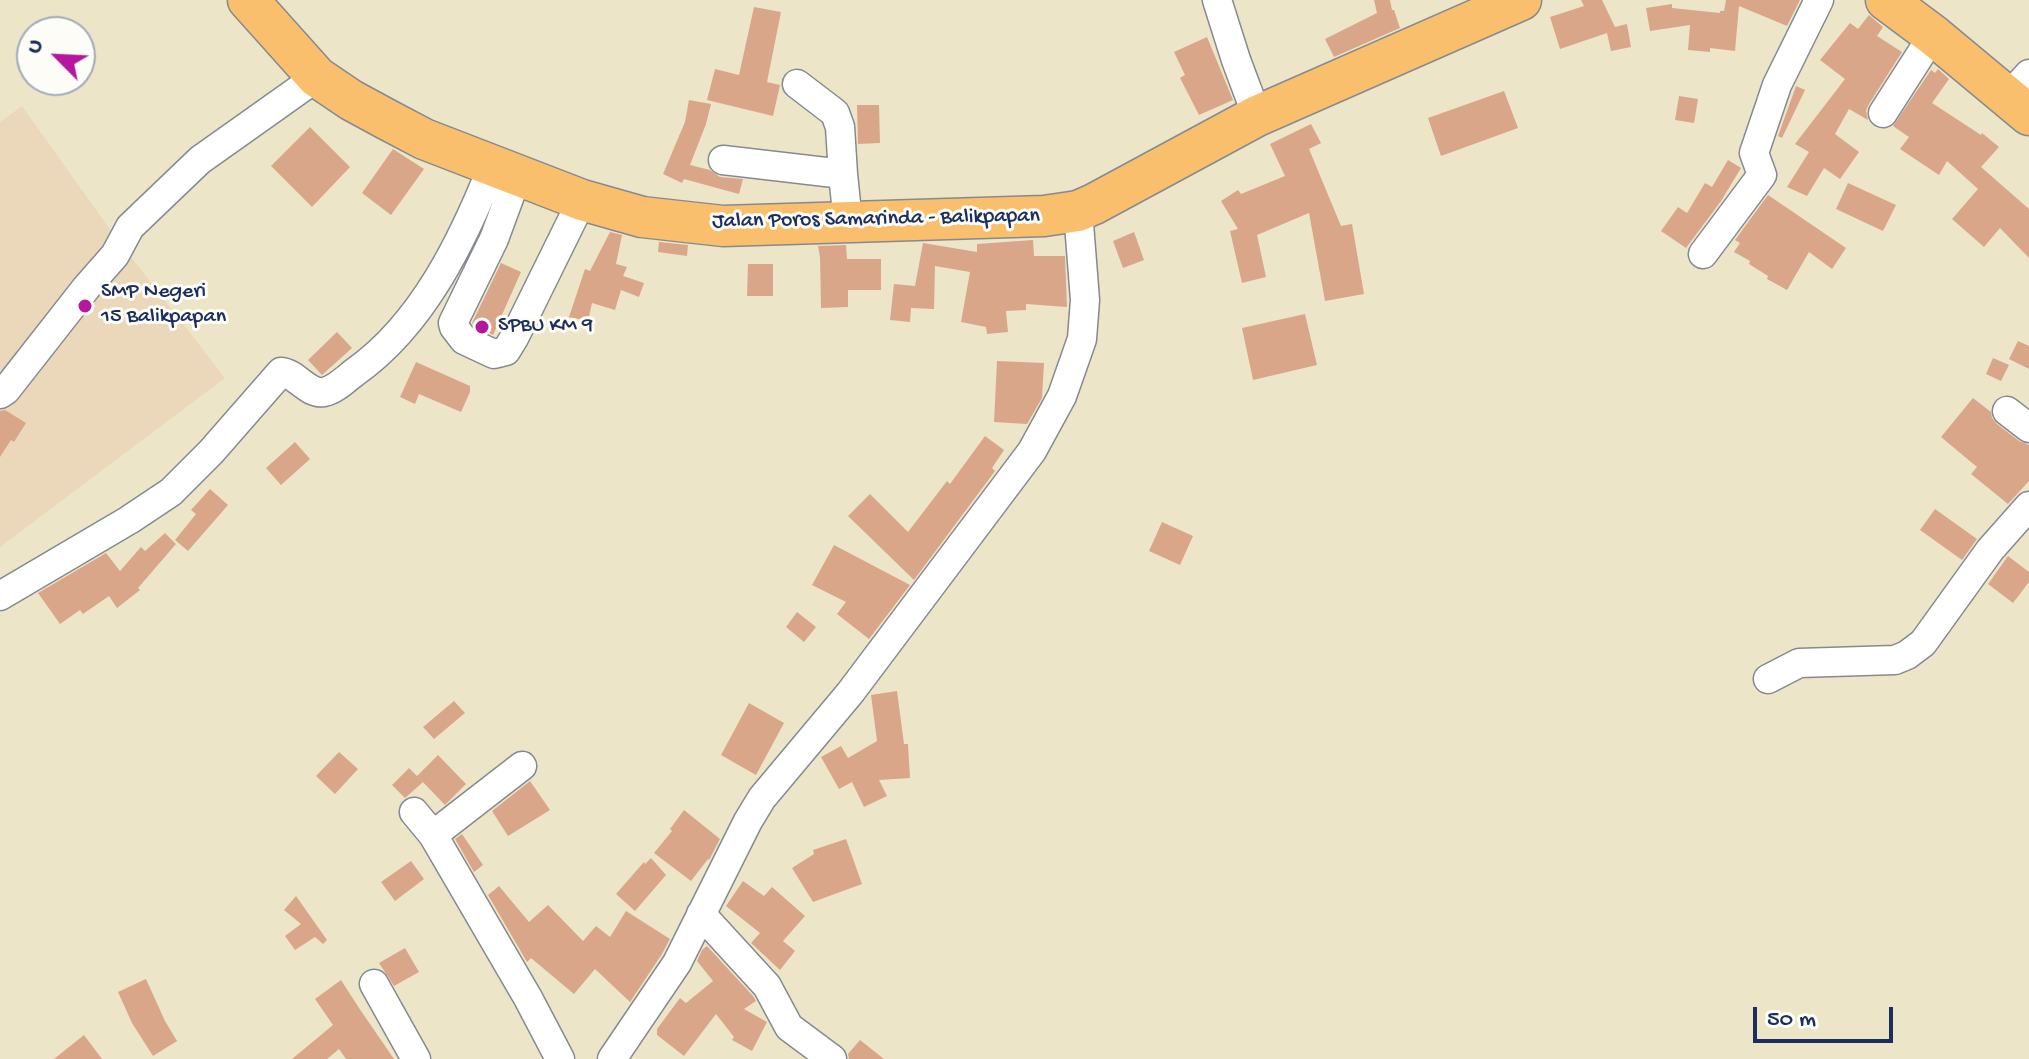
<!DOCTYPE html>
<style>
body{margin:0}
#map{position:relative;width:2029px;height:1059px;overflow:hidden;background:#ede5c7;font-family:"Gochi Hand",sans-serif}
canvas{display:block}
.north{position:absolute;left:16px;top:16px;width:80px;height:80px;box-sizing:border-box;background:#fdfcf7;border:2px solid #a3aaba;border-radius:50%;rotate:294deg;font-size:22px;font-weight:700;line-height:32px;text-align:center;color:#1b2f5e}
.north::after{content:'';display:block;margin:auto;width:28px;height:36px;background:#b5179e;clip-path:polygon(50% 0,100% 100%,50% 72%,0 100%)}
.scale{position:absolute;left:1753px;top:1007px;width:140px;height:36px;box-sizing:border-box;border:4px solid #1b2f5e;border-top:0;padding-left:10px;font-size:24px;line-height:28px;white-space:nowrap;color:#1b2f5e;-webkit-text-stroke:6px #fdfcf7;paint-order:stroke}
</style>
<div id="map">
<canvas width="2029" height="1059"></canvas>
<div class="north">U</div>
<div class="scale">50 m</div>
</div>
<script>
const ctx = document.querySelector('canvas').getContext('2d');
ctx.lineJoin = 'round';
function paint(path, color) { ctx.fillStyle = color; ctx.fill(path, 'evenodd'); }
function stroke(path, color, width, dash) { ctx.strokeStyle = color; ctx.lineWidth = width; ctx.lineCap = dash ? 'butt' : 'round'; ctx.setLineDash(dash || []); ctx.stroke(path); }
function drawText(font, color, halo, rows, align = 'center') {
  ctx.font = font + ' "Gochi Hand",sans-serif'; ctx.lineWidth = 6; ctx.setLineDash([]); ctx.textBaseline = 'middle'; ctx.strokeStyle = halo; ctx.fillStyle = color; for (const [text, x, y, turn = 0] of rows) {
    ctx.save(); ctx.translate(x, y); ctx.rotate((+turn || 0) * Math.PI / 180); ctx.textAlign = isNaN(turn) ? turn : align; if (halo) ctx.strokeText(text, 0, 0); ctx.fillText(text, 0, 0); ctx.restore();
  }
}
paint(new Path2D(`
 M 22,106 L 114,235 L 225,378 L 0,547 L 0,122 Z`), '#ebd8ba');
paint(new Path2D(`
 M 1374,0 L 1390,0 L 1392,10 L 1394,10 L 1400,28 L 1334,57 L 1325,39 L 1377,13 Z
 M 1581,0 L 1602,0 L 1615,27 L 1627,24 L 1631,47 L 1611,51 L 1607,33 L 1560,49 L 1550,17 L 1584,6 Z
 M 1726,0 L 1800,0 L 1787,26 L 1739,6 L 1735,51 L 1710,48 L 1710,52 L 1688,50 L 1690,25 L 1650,31 L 1646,8 L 1672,4 L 1672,8 L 1720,13 L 1720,11 L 1724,11 Z
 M 754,7 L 781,12 L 767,82 L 780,85 L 773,116 L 707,100 L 715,69 L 739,75 Z
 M 1869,15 L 1883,27 L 1877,36 L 1902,52 L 1869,104 L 1866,111 L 1868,120 L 1849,109 L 1835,134 L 1859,152 L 1840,179 L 1824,168 L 1807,196 L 1787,187 L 1809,152 L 1795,144 L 1845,79 L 1820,60 L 1850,23 L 1858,29 Z
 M 1207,37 L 1233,100 L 1199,115 L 1180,78 L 1185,75 L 1174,52 Z
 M 1938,69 L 1949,79 L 1932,103 L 1981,135 L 1982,133 L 1999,147 L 1981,167 L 2029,209 L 2029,258 L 2000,228 L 1984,247 L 1952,219 L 1978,189 L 1947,161 L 1939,175 L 1900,149 L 1909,137 L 1893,126 L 1931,70 L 1935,73 Z
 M 1796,86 L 1805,90 L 1782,138 L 1778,136 Z
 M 1504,91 L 1518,128 L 1441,156 L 1428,118 Z
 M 1679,96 L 1698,99 L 1694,123 L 1675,120 Z
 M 689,100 L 711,104 L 706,124 L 690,165 L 710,170 L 720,177 L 743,179 L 739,194 L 684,179 L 682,183 L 663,174 L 685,122 Z
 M 857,105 L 879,105 L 880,143 L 858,144 Z
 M 1311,124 L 1321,143 L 1309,149 L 1341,226 L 1352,224 L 1364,294 L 1325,301 L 1309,213 L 1257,235 L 1266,277 L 1242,283 L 1230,231 L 1238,229 L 1221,201 L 1238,190 L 1241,194 L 1285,176 L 1270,144 Z
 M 310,127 L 350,167 L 312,207 L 271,166 Z
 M 393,149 L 424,169 L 391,215 L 362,193 Z
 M 1728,160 L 1741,168 L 1721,201 L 1686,248 L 1661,231 L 1678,207 L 1687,213 L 1705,183 L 1712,187 Z
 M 1848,183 L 1896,205 L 1883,231 L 1836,209 Z
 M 1768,195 L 1846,248 L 1832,269 L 1809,252 L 1787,290 L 1767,279 L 1768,276 L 1749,264 L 1750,261 L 1734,252 L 1740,243 L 1735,240 Z
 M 610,232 L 622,235 L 616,264 L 627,267 L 623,276 L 644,283 L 639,297 L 621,290 L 615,310 L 592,303 L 588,321 L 569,317 L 585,269 L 590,271 Z
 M 1134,232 L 1144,260 L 1123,268 L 1113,241 Z
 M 1033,240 L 1034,256 L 1065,256 L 1067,307 L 1026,304 L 1026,310 L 1006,311 L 1008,332 L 987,334 L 986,327 L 961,322 L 970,272 L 935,266 L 934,309 L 911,308 L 910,322 L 890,320 L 894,284 L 915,286 L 923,243 L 977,252 L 977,244 Z
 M 659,242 L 688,245 L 687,256 L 658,252 Z
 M 846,245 L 847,259 L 881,259 L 881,290 L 848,290 L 848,307 L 821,308 L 820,257 L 818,246 Z
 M 501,263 L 521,272 L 493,335 L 475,326 L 472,323 Z
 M 748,264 L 773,264 L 773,296 L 747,296 Z
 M 1305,314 L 1317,365 L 1253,380 L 1242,328 Z
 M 337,332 L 352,348 L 322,375 L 308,360 Z
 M 2018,341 L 2029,346 L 2029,369 L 2009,359 Z
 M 1993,358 L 2009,365 L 2001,381 L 1986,374 Z
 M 997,361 L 1044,363 L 1042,398 L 1027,424 L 994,422 Z
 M 416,362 L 470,386 L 470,392 L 461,412 L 419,394 L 415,404 L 400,397 Z
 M 1973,398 L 1991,412 L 1992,418 L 1997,424 L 2019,441 L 2029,445 L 2029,481 L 2008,504 L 1971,474 L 1977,467 L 1941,437 Z
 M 5,410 L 26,423 L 14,442 L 11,440 L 0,457 L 0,411 Z
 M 985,436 L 1004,450 L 992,468 L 995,471 L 914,580 L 848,516 L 870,494 L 908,532 L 947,481 L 950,484 Z
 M 295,442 L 310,459 L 281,485 L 266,468 Z
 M 210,489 L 228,505 L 188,551 L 175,540 L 196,514 L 191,510 Z
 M 1935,509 L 1977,539 L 1962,560 L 1920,530 Z
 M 1162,522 L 1193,536 L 1180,565 L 1149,551 Z
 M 165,533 L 176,544 L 138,588 L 140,590 L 117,608 L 109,596 L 83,614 L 80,610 L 60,624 L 38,593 L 106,553 L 120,571 L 141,547 L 145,551 Z
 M 834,545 L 910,585 L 869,639 L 837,614 L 846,602 L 812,585 Z
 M 2008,556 L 2029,572 L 2029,582 L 2013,603 L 1988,584 Z
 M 797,612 L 816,627 L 804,642 L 786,627 Z
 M 897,691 L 904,744 L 908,744 L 910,778 L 879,780 L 887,796 L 864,807 L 852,782 L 839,789 L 821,757 L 841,746 L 848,758 L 877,741 L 871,695 Z
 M 454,701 L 465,713 L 434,739 L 423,727 Z
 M 749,703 L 784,723 L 756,775 L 721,755 Z
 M 339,752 L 358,769 L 335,794 L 316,776 Z
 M 438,755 L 466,784 L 445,805 L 417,776 Z
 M 409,768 L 423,782 L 405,798 L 392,785 Z
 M 530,781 L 550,810 L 508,836 L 492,811 Z
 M 684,810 L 720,839 L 709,860 L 708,859 L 691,881 L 654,853 L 672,831 L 670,829 Z
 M 462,834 L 483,865 L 474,872 L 455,839 Z
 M 846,839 L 862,884 L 813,902 L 792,868 L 814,854 L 813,850 Z
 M 651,858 L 666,875 L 635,911 L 616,894 L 644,862 L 645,864 Z
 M 411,861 L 424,879 L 395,901 L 381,882 Z
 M 743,881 L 764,896 L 772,887 L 805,916 L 783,941 L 795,951 L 780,970 L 751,943 L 760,933 L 726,906 Z
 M 499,886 L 529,922 L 548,905 L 583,941 L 596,926 L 610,937 L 626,911 L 670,939 L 662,954 L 630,1002 L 595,969 L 574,994 L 531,958 L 527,962 L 488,895 Z
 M 296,896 L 327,940 L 323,944 L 315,937 L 295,950 L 285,936 L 301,924 L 284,910 Z
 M 707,946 L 753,996 L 756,1001 L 744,1009 L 767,1022 L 752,1051 L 732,1040 L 734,1037 L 716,1014 L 684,1056 L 657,1035 L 657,1029 L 680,998 L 686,1003 L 713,981 L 697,961 L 702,950 Z
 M 405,948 L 419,972 L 394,986 L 379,963 Z
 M 146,979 L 165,1021 L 177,1041 L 153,1056 L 132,1023 L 118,992 Z
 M 341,980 L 359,1008 L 394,1059 L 346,1059 L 339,1049 L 327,1059 L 292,1059 L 333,1025 L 315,999 Z
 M 84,1035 L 102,1059 L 54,1059 Z
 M 860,1040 L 884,1059 L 849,1059 L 848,1054 Z`), '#daa68a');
const minor = new Path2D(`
 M 1217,0 L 1236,60 L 1257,116
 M 797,84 L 835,113 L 840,127 L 843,174 L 848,222
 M 2008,97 L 2029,74
 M 1883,113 L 1933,35
 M 723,160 L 843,174
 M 518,174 L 494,239 L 453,323 L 454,327 L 464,340 L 494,354 L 506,351 L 514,338 L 582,200
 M 1703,254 L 1762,175 L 1754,153 L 1777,85 L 1819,0
 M 0,394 L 6,390 L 86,288 L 115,255 L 130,227 L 200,160 L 317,77
 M 2007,411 L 2029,428
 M 0,596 L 129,520 L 171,492 L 211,452 L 281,372 C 296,373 308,395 324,392 C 335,390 347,378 355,372 C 423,324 463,240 493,165
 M 1768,679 L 1799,663 L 1895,660 L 1907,655 L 1923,643 L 1990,550 L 2029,506
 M 522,766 L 433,835 L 528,998 L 560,1059
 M 414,812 L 433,835
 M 701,914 L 767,986 L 789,1027 L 832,1059
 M 374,984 L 416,1059
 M 612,1059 L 677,963 L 748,821 L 762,798 L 850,693 L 1032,451 L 1062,396 L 1082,339 L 1085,300 L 1078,211`);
const highway = new Path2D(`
 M 248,0 L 317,77 L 351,100 L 386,119 L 424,139 L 582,200 L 642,217 L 723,226 L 1044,216 L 1078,211 L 1094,204 L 1257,116 L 1521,0
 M 1886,0 L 1933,35 L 2029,115`);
stroke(minor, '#848a92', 31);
stroke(highway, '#848a92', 43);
stroke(minor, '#fff', 28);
stroke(highway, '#f9bf6d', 40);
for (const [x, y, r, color] of [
 [85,306,8,"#b5179e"],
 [482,327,8,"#b5179e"]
]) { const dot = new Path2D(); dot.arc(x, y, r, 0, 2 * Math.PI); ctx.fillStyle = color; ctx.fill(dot); stroke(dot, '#fdfcf7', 3); }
drawText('22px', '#1b2f5e', '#fdfcf7', [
 ["Jalan Poros Samarinda - Balikpapan",876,220,-1]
]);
drawText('22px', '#1b2f5e', '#fdfcf7', [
 ["SMP Negeri",101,293],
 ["15 Balikpapan",101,318],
 ["SPBU KM 9",498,327]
], 'left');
</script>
